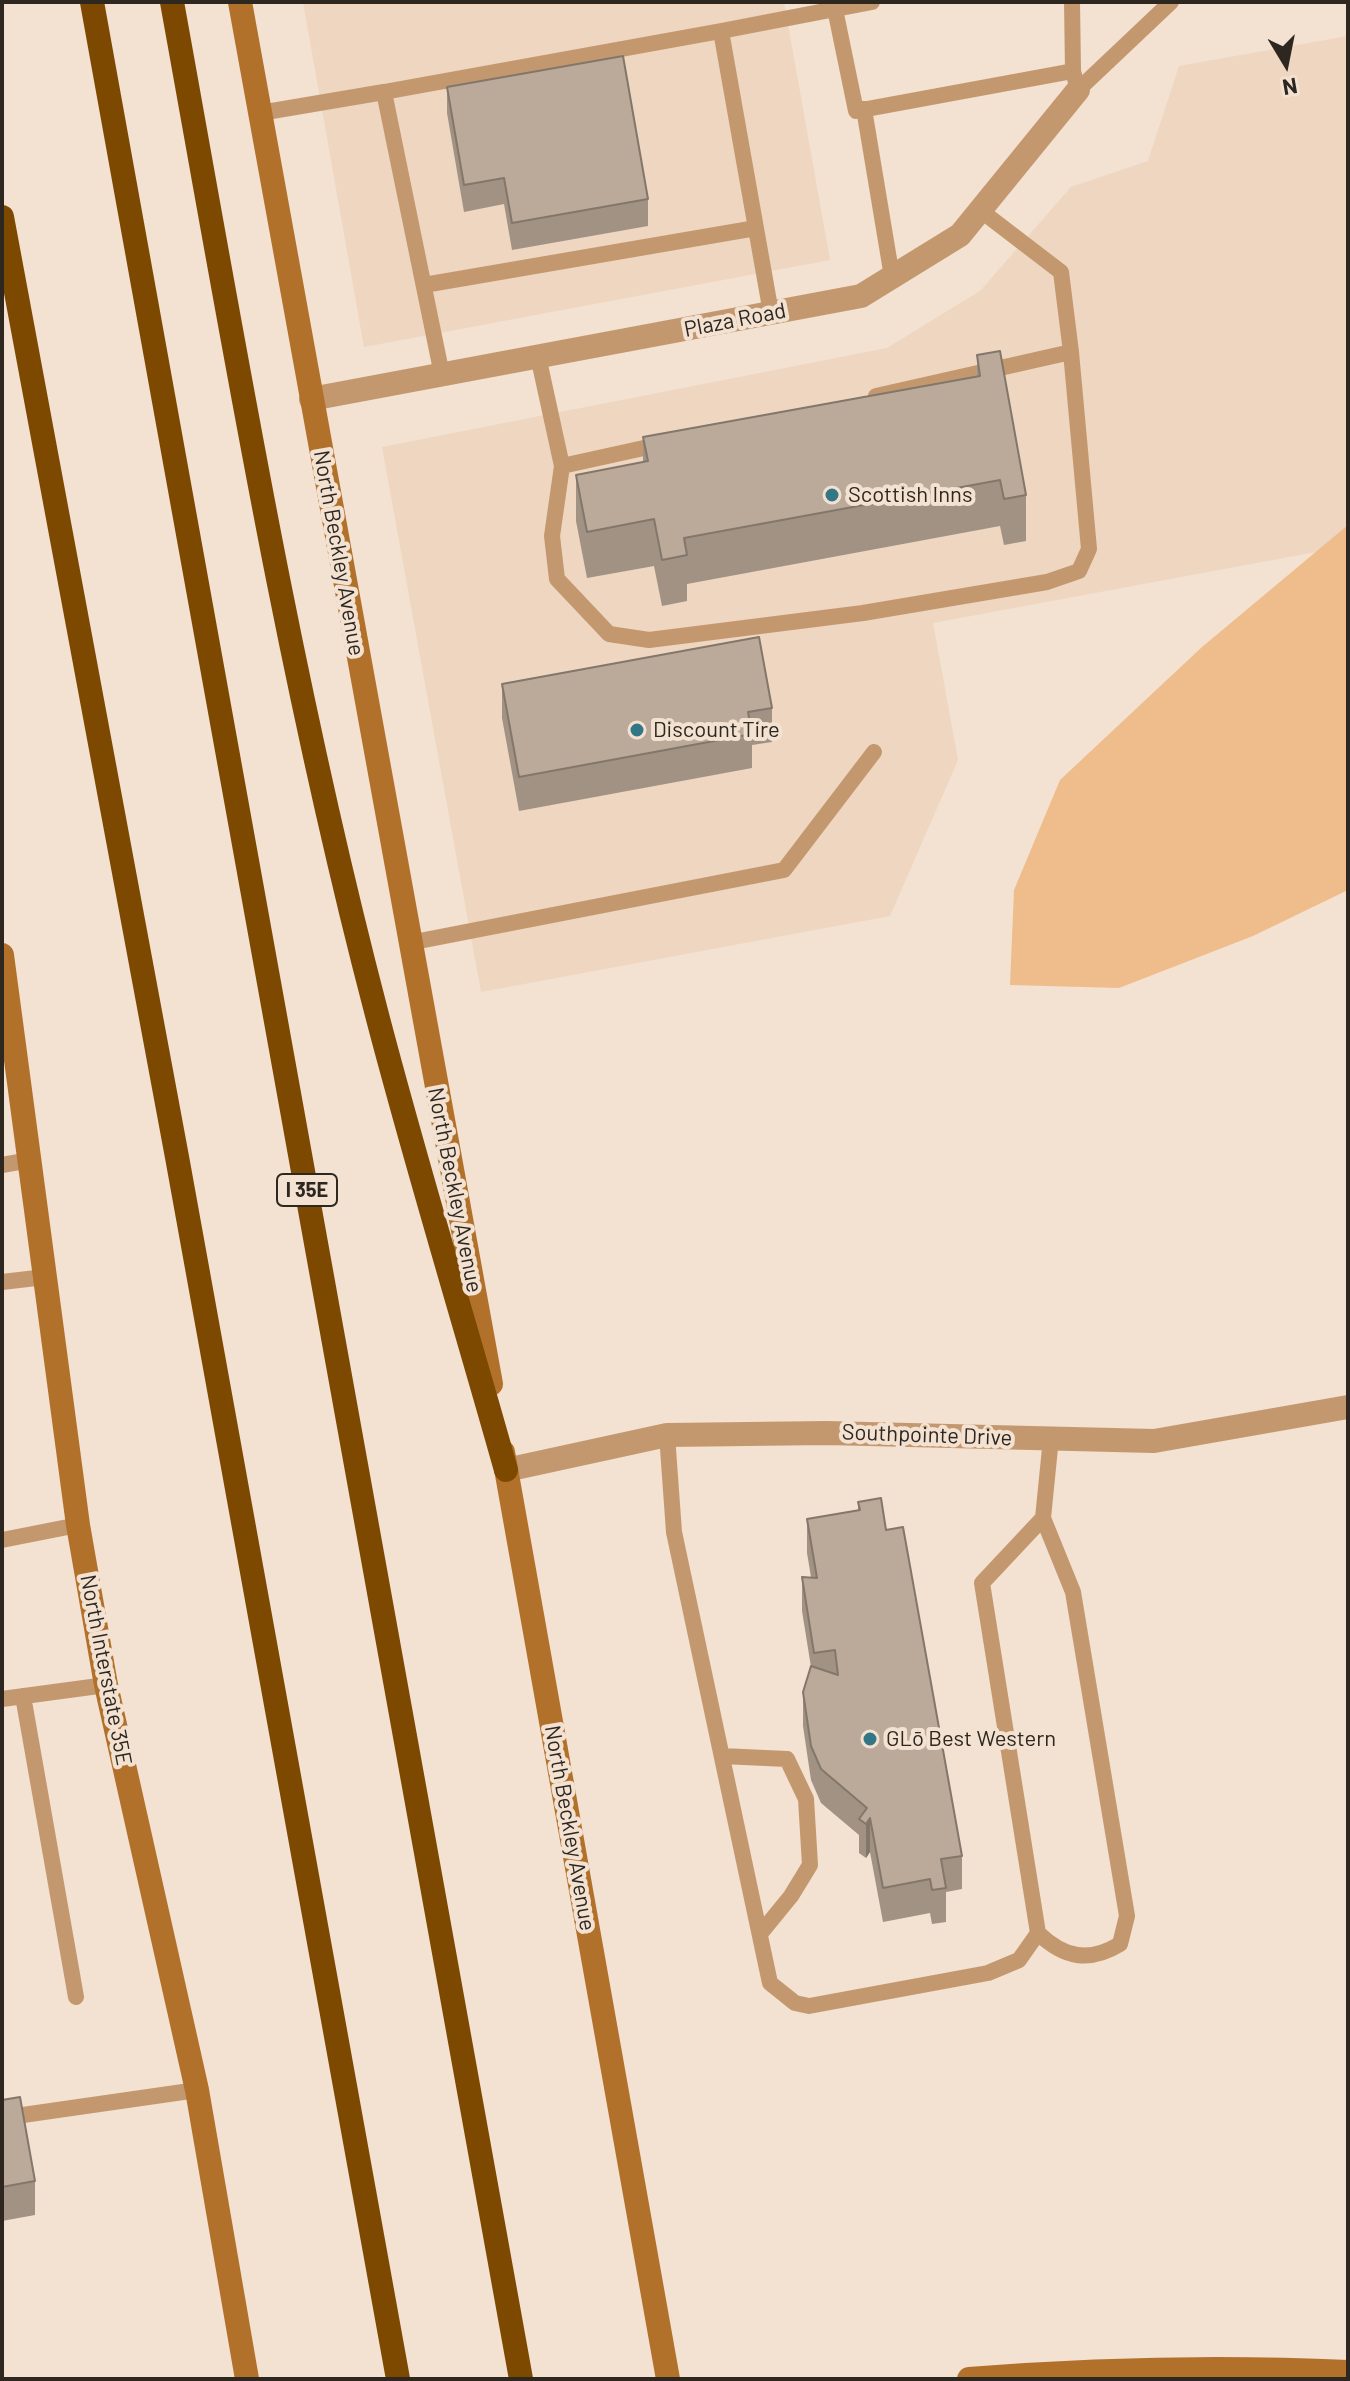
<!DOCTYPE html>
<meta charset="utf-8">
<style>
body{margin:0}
#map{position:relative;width:1350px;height:2381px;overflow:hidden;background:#f3e1d1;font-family:Barlow,sans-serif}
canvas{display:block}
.frame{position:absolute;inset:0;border:4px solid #2d2720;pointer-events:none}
.north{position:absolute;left:1246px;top:24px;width:80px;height:80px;-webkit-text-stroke:6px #f3e1d1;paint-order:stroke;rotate:170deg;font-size:22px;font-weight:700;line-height:32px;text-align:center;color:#2d2720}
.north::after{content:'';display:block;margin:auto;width:28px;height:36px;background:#2d2720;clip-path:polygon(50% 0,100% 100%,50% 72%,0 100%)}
</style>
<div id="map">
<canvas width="1350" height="2381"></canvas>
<div class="frame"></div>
<div class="north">N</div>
</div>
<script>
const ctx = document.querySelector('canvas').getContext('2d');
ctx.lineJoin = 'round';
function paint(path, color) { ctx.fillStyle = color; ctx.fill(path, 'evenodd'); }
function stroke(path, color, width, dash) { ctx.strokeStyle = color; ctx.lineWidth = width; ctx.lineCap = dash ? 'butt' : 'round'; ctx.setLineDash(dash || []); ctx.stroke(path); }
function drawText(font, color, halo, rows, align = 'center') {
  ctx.font = font + ' Barlow,sans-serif'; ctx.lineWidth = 8; ctx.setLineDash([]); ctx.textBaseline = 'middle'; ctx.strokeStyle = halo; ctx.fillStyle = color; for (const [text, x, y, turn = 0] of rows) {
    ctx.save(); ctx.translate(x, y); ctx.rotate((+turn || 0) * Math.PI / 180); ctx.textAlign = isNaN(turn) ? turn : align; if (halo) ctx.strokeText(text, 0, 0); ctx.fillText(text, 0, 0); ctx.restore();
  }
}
paint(new Path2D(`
 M 303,2 L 784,2 L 830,260 L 364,347 Z
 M 1348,36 L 1348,546 L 933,623 L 958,760 L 890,916 L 481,992 L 382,447 L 887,348 L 980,291 L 1071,187 L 1148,161 L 1179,66 Z`), '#eed6c0');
paint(new Path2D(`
 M 1348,525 L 1348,890 L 1253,936 L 1119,988 L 1010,985 L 1014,890 L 1060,780 L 1202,647 Z`), '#efbd8c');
stroke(new Path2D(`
 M 1072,2 L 1073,71 L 1078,90 L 1171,2
 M 835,9 L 856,111 L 1073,71
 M 716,32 L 872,2
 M 864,109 L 892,277
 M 260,113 L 384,92
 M 424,285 L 756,228
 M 538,356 L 562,466 L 662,444
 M 442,375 L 384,92 L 721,31 L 771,313
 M 876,396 L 1071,352 L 1061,272 L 980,210
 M 562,466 L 552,536 L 557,579 L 609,634 L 649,640 L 863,613 L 1047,582 L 1079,571 L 1089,549 L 1071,352
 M 409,943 L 784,870 L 874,752
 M 2,1165 L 30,1160
 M 2,1282 L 45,1277
 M 667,1435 L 674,1532 L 770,1983 L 795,2003 L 809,2006 L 988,1973 L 1019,1960 L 1038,1933 L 982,1583 L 1043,1518 L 1051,1438
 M 2,1540 L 78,1525
 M 23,1696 L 76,1997
 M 2,1699 L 106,1685
 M 722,1756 L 787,1759 L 806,1799 L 810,1865 L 791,1896 L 760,1934
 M 1038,1933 C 1064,1958 1089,1963 1120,1944 L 1127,1916 L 1073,1592 L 1043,1518
 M 2,2118 L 197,2090`), '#c4986f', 16);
stroke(new Path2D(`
 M 311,399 L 861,296 L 960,235 L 1078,90
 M 506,1470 L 667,1435 L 827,1433 L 1154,1441 L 1348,1407`), '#c4986f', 24);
stroke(new Path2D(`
 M 240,2 L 491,1384
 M 2,955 L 78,1525 L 106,1685 L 197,2090 L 247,2379
 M 503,1452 L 668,2379
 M 969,2379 C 1096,2369 1221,2366 1348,2372`), '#b1712a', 24);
stroke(new Path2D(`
 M 92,2 L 521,2379
 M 172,2 C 233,339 289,679 376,1011 C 416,1165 463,1317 506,1470
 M 2,217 L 177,1157 L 398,2379`), '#7d4900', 24);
paint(new Path2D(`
 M 447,87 L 648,199 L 648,226 L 512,250 L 504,204 L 464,212 L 447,113 Z
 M 977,355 L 1026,495 L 1026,541 L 1004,545 L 1000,526 L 687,584 L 687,601 L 662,606 L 654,566 L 587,578 L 576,521 L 576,475 L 643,462 L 643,437 L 977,376 Z
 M 502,684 L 772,708 L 772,742 L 752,745 L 752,768 L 519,811 L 502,718 Z
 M 858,1502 L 886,1530 L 962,1856 L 962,1889 L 946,1892 L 946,1922 L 932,1924 L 930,1913 L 883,1922 L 870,1852 L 866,1858 L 859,1853 L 859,1835 L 821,1803 L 811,1780 L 803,1726 L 803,1692 L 811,1667 L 802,1611 L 802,1577 L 811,1577 L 807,1553 L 807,1519 L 858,1510 Z
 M 2,2100 L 35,2181 L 35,2215 L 2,2221 Z`), '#a19284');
paint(new Path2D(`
 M 870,1818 L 870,1852 L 866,1858 L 866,1824 Z`), '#83776c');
const building = new Path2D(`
 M 623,56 L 648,199 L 512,223 L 504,178 L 464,185 L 447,87 Z
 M 1000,351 L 1026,495 L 1004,499 L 1000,480 L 684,538 L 687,555 L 662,560 L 654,519 L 587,532 L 576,475 L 648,461 L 643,437 L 980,376 L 977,355 Z
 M 759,637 L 772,708 L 748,712 L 752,734 L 519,777 L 502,684 Z
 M 881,1498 L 886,1530 L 903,1527 L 962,1856 L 941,1859 L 946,1888 L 932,1890 L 930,1879 L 883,1888 L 870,1818 L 866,1824 L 859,1819 L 867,1808 L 821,1769 L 811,1746 L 803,1692 L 811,1666 L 838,1675 L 835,1650 L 814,1653 L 802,1577 L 817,1578 L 807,1519 L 860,1510 L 858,1502 Z
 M 20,2097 L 35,2181 L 2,2187 L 2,2100 Z`);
paint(building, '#bbaa9a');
stroke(building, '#83776c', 2);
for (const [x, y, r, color] of [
 [832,495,8,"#337787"],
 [637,730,8,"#337787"],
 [870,1739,8,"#337787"]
]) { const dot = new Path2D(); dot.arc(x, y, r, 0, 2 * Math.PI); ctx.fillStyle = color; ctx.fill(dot); stroke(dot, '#f3e1d1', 3); }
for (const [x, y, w] of [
 [307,1190,60]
]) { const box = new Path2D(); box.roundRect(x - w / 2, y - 16, w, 32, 6); ctx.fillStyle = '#f3e1d1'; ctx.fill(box); stroke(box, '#2d2720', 2); }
drawText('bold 20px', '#2d2720', null, [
 ["I 35E",307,1190]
]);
drawText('22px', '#2d2720', '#f3e1d1', [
 ["Plaza Road",735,320,-11],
 ["North Beckley Avenue",339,553,80],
 ["North Beckley Avenue",455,1190,79],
 ["Southpointe Drive",927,1435,2],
 ["North Interstate 35E",106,1670,79],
 ["North Beckley Avenue",570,1828,80]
]);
drawText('22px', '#2d2720', '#f3e1d1', [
 ["Scottish Inns",848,495],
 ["Discount Tire",653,730],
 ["GLō Best Western",886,1739]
], 'left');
</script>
